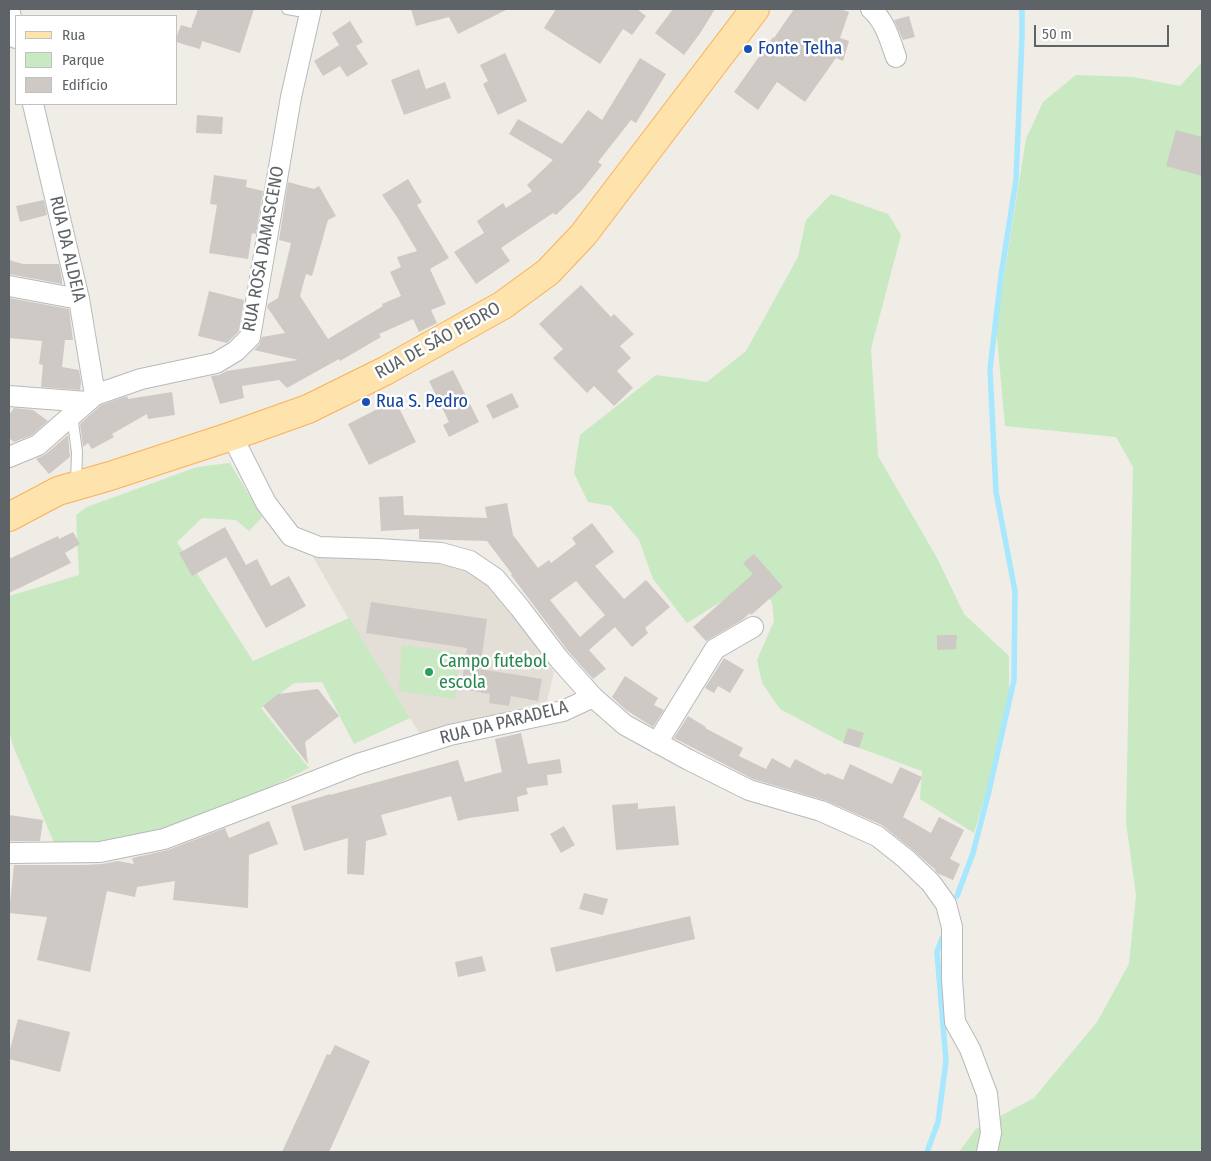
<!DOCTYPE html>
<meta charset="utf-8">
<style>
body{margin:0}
#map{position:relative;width:1211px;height:1161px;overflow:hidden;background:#f0ece6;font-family:"Fira Sans Condensed",sans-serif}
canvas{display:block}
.frame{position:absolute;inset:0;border:10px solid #5d6367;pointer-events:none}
.legend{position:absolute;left:15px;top:15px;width:162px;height:90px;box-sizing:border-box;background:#fff;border:1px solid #bec1c2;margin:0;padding:6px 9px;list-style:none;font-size:15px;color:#5d6367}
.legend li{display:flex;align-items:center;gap:10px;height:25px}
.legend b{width:25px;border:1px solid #bec1c2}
.scale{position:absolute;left:1034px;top:25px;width:135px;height:22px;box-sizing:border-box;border:2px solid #5d6367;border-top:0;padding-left:6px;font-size:15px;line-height:18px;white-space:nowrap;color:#5d6367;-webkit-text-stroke:4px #fff;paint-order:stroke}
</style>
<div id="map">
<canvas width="1211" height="1161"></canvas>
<div class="frame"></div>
<ul class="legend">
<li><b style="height:6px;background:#ffe3ac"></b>Rua</li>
<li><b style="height:14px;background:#c8e9c1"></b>Parque</li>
<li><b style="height:14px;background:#cec9c5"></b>Edifício</li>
</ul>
<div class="scale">50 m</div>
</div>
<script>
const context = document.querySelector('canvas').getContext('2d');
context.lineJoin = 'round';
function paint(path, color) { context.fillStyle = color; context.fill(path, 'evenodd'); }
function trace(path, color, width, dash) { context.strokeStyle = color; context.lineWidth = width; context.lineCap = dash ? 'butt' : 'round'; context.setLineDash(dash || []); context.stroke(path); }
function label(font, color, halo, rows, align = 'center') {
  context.font = font + ' "Fira Sans Condensed",sans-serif'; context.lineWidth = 5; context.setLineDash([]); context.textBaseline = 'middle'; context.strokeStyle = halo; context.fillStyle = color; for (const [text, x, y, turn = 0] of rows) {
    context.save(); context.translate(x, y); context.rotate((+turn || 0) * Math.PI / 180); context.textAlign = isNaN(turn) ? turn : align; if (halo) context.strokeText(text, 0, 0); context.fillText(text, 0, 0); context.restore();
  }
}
paint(new Path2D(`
 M 312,555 L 429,561 L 460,568 L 489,585 L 530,637 L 554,672 L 547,701 L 420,734 L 351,623 Z`), '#e3ded6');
paint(new Path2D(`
 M 1202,62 L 1202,1152 L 959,1152 L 976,1129 L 1034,1098 L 1097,1022 L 1129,964 L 1136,895 L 1126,822 L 1133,467 L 1116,437 L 1005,426 L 996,326 L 1026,139 L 1043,102 L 1076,75 L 1133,77 L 1180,86 Z
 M 831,194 L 888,214 L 901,235 L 871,349 L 878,456 L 937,558 L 964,614 L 1009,656 L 1009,702 L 995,762 L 974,833 L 920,799 L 922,771 L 838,740 L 780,709 L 762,683 L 757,660 L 774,621 L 772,603 L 759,578 L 687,623 L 653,579 L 639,540 L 611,506 L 588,502 L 574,473 L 580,435 L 656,375 L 707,382 L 746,351 L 798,257 L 806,220 Z
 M 230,463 L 262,517 L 249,531 L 236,520 L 202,518 L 177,542 L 253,661 L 349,618 L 410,718 L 354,744 L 322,682 L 294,683 L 261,708 L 309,768 L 164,839 L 58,852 L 13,746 L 9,730 L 9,596 L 79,575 L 76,515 L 87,507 L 197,467 Z
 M 402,645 L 460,653 L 455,699 L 399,691 Z`), '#c8e9c1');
trace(new Path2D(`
 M 957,896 L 973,853 L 989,791 L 1014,680 L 1015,591 L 996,492 L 990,369 L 1001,276 L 1016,180 L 1022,37 L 1022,9
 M 927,1152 L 938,1122 L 946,1061 L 937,952 L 942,938`), '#a7e8ff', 5.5);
paint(new Path2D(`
 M 198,9 L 254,9 L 240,53 L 202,41 L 200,49 L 176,42 L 176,38 L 181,25 L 191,28 Z
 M 411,9 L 508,9 L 458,34 L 449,17 L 416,26 Z
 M 556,9 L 637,9 L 646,16 L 632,35 L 623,29 L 600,64 L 544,28 Z
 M 673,9 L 715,9 L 701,32 L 684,55 L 655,33 Z
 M 794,9 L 840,9 L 849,12 L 840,38 L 849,41 L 843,61 L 836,58 L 805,102 L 777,82 L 758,110 L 734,92 L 773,37 L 774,38 Z
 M 909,16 L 915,37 L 903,40 L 894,20 Z
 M 350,21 L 363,42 L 356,46 L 368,64 L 347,77 L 340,66 L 323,76 L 314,61 L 339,45 L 332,33 Z
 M 505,53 L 527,101 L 498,115 L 483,84 L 488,81 L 480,65 Z
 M 640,58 L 666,74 L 636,123 L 631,120 L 598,162 L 602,165 L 582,190 L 556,215 L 553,213 L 501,248 L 510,261 L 476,284 L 454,252 L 484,233 L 477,221 L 503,203 L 506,208 L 532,191 L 527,185 L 553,160 L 509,134 L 518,119 L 562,144 L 588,110 L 602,120 Z
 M 419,69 L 426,89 L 445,82 L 451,98 L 404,115 L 391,80 Z
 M 197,115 L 223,117 L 222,134 L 196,133 Z
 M 1176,130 L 1202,137 L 1202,176 L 1166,166 Z
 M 214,175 L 247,180 L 246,187 L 263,191 L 256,234 L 252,233 L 248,259 L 209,253 L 217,205 L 210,204 Z
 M 408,179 L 422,202 L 417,205 L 449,258 L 430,269 L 446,304 L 431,310 L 437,323 L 419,332 L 413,319 L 379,334 L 381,337 L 340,361 L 339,359 L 287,388 L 279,380 L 242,386 L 244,398 L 220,404 L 211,376 L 219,375 L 227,371 L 298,360 L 254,350 L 259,345 L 262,337 L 285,333 L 267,307 L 268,304 L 278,298 L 291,243 L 279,240 L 288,182 L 314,189 L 319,186 L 336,216 L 328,220 L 312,276 L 306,274 L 300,296 L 328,339 L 383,306 L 382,304 L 401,296 L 390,272 L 401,267 L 397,257 L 417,251 L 397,217 L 382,195 Z
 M 44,200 L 47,215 L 20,222 L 16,206 Z
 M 9,260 L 23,264 L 59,264 L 62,279 L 62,284 L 9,274 Z
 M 581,285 L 611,317 L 614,314 L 634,334 L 620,346 L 631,358 L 617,371 L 633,388 L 614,406 L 594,386 L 587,393 L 553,358 L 563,349 L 539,324 Z
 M 209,291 L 244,300 L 239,331 L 227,343 L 198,336 Z
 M 9,298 L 69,309 L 73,340 L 65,340 L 62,367 L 79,370 L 81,382 L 80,390 L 41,387 L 43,365 L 39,364 L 42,341 L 9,338 Z
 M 453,370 L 479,422 L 449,437 L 443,425 L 449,422 L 429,381 Z
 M 172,392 L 175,415 L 148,419 L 147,414 L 112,434 L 114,437 L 92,449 L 88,443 L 83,447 L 80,424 L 101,405 L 127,396 L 128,399 Z
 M 512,393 L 519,407 L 493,419 L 486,405 Z
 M 395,400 L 416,442 L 369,465 L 348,424 Z
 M 14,408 L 33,410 L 48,421 L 32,435 L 14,442 L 9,438 L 9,415 Z
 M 68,435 L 70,457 L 49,474 L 36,459 L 46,454 Z
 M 403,496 L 404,515 L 487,518 L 485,507 L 507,503 L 513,535 L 538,568 L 549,560 L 551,563 L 576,544 L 572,538 L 592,523 L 614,552 L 595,566 L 624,599 L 646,580 L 670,607 L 645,628 L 648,633 L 632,647 L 615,627 L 589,650 L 606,669 L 593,679 L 568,651 L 511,575 L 512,574 L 487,541 L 419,539 L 419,529 L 381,531 L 379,497 ZM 576,581 L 605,615 L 580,637 L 550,600 Z
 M 225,527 L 246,565 L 257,559 L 271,586 L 289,576 L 306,606 L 266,628 L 226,557 L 192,576 L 179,553 Z
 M 73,532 L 80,544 L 65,553 L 71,563 L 9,593 L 9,559 L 58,536 L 59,539 Z
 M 754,554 L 783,587 L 751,615 L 750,613 L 742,620 L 706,641 L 693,627 L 753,574 L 743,563 Z
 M 371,602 L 487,619 L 480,669 L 542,679 L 538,701 L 511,696 L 509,706 L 489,703 L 490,694 L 461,689 L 467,648 L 366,633 Z
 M 937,635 L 957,635 L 956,649 L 937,650 Z
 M 724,658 L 744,670 L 730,693 L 718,686 L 714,693 L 705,688 Z
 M 625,676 L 658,698 L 654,705 L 664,710 L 653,727 L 626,710 L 612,697 Z
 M 318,689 L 339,716 L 305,742 L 308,764 L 263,706 L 278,694 Z
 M 688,716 L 706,727 L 705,728 L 743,748 L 739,756 L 766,769 L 772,758 L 790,768 L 795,759 L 826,775 L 827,773 L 843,780 L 850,764 L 892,784 L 900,767 L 922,777 L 903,817 L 931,833 L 939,817 L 964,830 L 950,859 L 960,864 L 953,880 L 937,873 L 935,870 L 935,869 L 932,867 L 913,850 L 882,825 L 824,800 L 753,779 L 674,738 Z
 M 848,728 L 864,733 L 859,748 L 843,743 Z
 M 521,733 L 528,764 L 560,759 L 562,773 L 547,775 L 548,785 L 526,788 L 528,794 L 517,797 L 519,811 L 469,818 L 458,821 L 451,796 L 381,815 L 387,835 L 366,841 L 364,875 L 347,874 L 348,838 L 304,851 L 291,806 L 330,794 L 330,795 L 458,760 L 465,782 L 502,772 L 495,739 Z
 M 638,803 L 638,809 L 675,806 L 679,845 L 616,850 L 612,805 Z
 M 9,815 L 43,820 L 40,841 L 9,841 Z
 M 269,821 L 278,844 L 249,855 L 248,908 L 173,900 L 175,881 L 137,887 L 135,897 L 107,891 L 90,972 L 37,960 L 47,917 L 9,913 L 14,865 L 84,865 L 102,864 L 118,861 L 134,864 L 132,858 L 168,850 L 225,828 L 229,838 Z
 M 564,826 L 575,845 L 561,853 L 550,834 Z
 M 584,893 L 608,899 L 603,915 L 579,909 Z
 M 690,916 L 695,939 L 556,972 L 550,948 Z
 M 482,956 L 486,971 L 458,977 L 455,962 Z
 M 18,1019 L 70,1032 L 60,1072 L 9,1059 L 9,1053 Z
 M 335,1045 L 370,1061 L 329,1152 L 282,1152 L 327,1054 L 330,1055 Z`), '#cec9c5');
const lane = new Path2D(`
 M 287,9 L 310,13
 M 72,415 L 77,452 L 76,485`);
const street = new Path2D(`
 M 9,9 L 16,38
 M 871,9 C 885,21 890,40 896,57
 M 33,104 L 79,299 L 95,395
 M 9,286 L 79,299
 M 9,396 L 87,402
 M 232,436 L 266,503 L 291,536 L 319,547 L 378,549 L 441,553 L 470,561 L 495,578 L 520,608 L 559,659 L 593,697 L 625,725 L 689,760 L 749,790 L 821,811 L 877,836 L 906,859 L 931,883 L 946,904 L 952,927 L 952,979 L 955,1022 L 970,1049 L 987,1094 L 991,1133 L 987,1152
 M 9,457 L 38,445 L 95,395 L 141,379 L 216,363 L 236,351 L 250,337 L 291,97 L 311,9
 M 657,743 L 715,649 L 753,627
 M 9,853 L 100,852 L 164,839 L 292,790 L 358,764 L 450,735 L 563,711 L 593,697`);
const primary = new Path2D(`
 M 9,517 L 58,491 L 110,476 L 232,436 L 308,409 L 385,371 L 503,305 L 548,272 L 583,235 L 755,9`);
trace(lane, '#b6babd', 12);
trace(street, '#b6babd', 22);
trace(primary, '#fbb054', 30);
trace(lane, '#fff', 10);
trace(street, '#fff', 20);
trace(primary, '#ffe3ac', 28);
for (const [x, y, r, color] of [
 [748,49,5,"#1a4fb4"],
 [366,402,5,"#1a4fb4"],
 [429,672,5,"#2e9e5b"]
]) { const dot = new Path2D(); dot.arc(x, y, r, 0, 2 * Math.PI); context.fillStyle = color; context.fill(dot); trace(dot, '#fff', 2); }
label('18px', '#164399', '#fff', [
 ["Fonte Telha",758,49],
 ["Rua S. Pedro",376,402]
], 'left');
label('18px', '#5d6367', '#fff', [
 ["RUA DA ALDEIA",67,249,77],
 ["RUA ROSA DAMASCENO",264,249,-80],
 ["RUA DE SÃO PEDRO",438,341,-29],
 ["RUA DA PARADELA",504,723,-14]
]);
label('18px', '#27864d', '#fff', [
 ["Campo futebol",439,662],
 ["escola",439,683]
], 'left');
</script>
